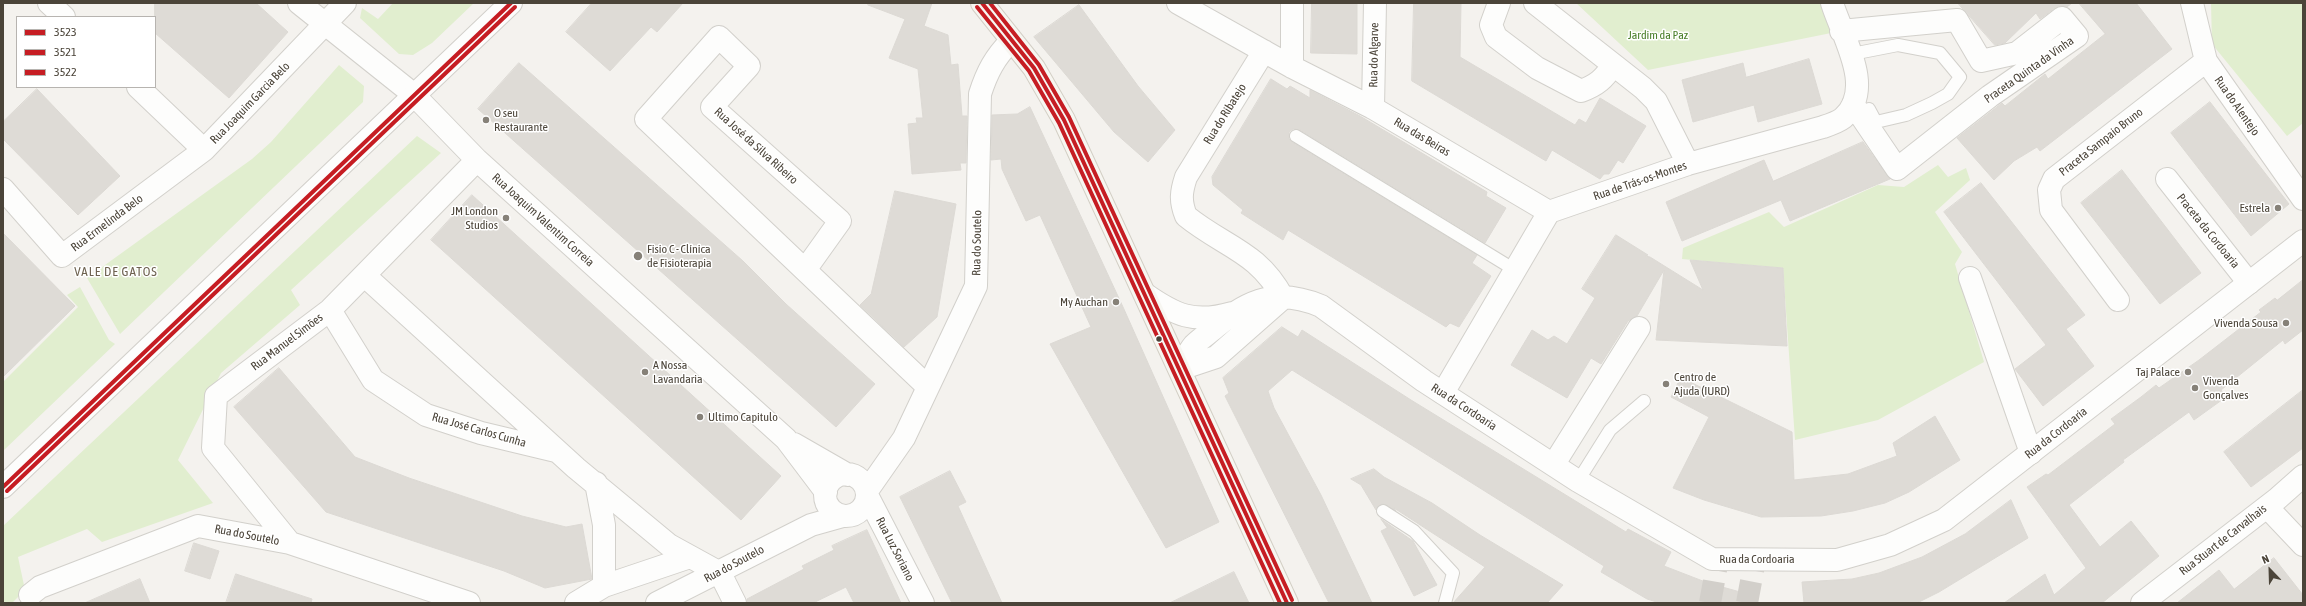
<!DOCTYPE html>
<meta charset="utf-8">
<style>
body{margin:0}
#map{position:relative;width:2306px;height:606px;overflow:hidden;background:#f4f2ee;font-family:"Asap Condensed",sans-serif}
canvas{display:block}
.frame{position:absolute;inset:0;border:4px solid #4b4439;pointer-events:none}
.legend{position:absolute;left:16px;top:16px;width:140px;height:72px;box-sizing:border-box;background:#fff;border:1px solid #b7b4b0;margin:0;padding:5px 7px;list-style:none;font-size:12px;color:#4b4439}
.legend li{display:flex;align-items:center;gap:8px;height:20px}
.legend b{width:20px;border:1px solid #b7b4b0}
.north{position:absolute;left:2250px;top:550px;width:40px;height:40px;-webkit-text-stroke:3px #fff;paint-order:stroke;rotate:337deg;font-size:11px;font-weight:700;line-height:16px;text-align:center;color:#4b4439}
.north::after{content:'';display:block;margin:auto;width:14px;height:18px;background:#4b4439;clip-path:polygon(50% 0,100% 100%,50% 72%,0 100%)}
</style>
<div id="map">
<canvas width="2306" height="606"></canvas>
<div class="frame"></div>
<ul class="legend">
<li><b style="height:5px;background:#c61d23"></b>3523</li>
<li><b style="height:5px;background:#c61d23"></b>3521</li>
<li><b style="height:5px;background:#c61d23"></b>3522</li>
</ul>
<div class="north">N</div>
</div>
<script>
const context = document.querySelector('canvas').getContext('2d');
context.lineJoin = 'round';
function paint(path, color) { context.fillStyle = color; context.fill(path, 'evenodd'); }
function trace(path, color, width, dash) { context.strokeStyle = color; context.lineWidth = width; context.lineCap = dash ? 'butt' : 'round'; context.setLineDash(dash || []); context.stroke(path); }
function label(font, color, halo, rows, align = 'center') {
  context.font = font + ' "Asap Condensed",sans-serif'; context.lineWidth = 3; context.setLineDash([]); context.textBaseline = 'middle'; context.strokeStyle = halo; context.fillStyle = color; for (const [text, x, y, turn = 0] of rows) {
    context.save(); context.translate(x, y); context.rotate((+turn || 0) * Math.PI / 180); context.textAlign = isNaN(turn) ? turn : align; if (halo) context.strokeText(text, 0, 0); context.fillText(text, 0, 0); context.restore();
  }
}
paint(new Path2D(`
 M 393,3 L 474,3 L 432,43 L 413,55 L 399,54 L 360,18 L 362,8 L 378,19 Z
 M 1576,3 L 1832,3 L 1841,31 L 1648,70 Z
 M 2211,3 L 2303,3 L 2303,123 L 2287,136 L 2212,44 Z
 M 339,65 L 364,86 L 363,102 L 120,334 L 87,278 L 252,159 L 271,142 Z
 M 417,136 L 441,153 L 291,290 L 300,305 L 221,373 L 178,460 L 213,503 L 102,542 L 87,529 L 18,557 L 25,590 L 12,603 L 3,603 L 3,526 Z
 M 1938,165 L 1948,177 L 1966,168 L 1970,180 L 1935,212 L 1962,252 L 1955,264 L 1984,362 L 1878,420 L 1795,440 L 1783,268 L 1682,259 L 1683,248 L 1769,212 L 1784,227 L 1878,185 L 1904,187 Z
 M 80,287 L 109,340 L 115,344 L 3,451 L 3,382 L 78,307 L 67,295 Z`), '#e1eecf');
const building = new Path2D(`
 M 155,3 L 256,3 L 288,32 L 229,98 L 155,33 Z
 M 592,3 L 683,3 L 657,32 L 651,27 L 610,71 L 566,32 Z
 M 869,3 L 932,3 L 924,26 L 948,35 L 951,65 L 958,64 L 962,116 L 967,116 L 966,163 L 960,163 L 961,170 L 912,174 L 908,124 L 917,123 L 916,118 L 923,118 L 918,69 L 889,58 L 905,19 L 868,5 Z
 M 1312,3 L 1357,3 L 1357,54 L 1311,53 Z
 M 1414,3 L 1461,3 L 1460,57 L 1575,125 L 1579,119 L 1586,123 L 1600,98 L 1646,126 L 1623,163 L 1618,160 L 1609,174 L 1604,174 L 1600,179 L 1552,150 L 1546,161 L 1412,81 Z
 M 1958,3 L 2072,3 L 2067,7 L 2061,6 L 2055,8 L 2040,19 L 2036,13 L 2005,43 L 1995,45 Z
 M 2079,3 L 2136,3 L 2172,49 L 2040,151 L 2037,147 L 2014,161 L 1994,180 L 1957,138 L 2002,103 L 2005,106 L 2045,74 L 2048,79 L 2105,34 Z
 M 1079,5 L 1138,86 L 1175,130 L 1148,162 L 1114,132 L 1034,37 Z
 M 1809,59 L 1822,104 L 1758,122 L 1754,105 L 1693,122 L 1682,80 L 1743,63 L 1746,77 Z
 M 519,63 L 743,261 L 786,304 L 875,384 L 836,427 L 478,109 Z
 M 1271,79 L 1287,89 L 1290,86 L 1310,98 L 1310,90 L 1360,116 L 1487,192 L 1486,196 L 1506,208 L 1485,243 L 1300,130 L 1293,129 L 1289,132 L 1289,139 L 1292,142 L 1477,255 L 1472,263 L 1491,276 L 1459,327 L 1450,323 L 1446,327 L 1288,230 L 1283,240 L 1241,213 L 1243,210 L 1213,185 L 1212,177 Z
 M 37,89 L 120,176 L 78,215 L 3,139 L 3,122 Z
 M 2210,102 L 2289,204 L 2251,236 L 2171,133 Z
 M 1030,107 L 1123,307 L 1219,522 L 1166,548 L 1050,344 L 1091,327 L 1040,215 L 1026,221 L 1002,169 L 1001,159 L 991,160 L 992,115 L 1017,114 Z
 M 1863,142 L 1890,179 L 1790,221 L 1781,200 L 1682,241 L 1666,202 L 1764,160 L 1773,181 Z
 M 2122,170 L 2201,273 L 2160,304 L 2081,203 Z
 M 1981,183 L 2085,315 L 2066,329 L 2094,366 L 2043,406 L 2015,369 L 2046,345 L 1944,212 Z
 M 895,191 L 956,204 L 937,317 L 904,347 L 860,305 L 871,294 Z
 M 472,195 L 781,476 L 741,520 L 431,240 Z
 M 3,233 L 75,306 L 3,377 Z
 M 1616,235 L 1648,255 L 1645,256 L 1650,257 L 1703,290 L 1690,260 L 1783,268 L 1787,346 L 1656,340 L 1664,270 L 1637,316 L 1628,321 L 1601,364 L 1591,358 L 1567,398 L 1511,365 L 1532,330 L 1548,340 L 1554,336 L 1567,344 L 1595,298 L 1582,289 Z
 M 2303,280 L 2303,330 L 2285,344 L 2283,340 L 2221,390 L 2226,397 L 2194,420 L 2189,412 L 2123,460 L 2124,462 L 2069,505 L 2100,547 L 2131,521 L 2159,556 L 2102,603 L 2004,603 L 2045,574 L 2054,595 L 2086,568 L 2027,487 L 2046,474 L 2048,475 L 2115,424 L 2111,419 L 2141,397 L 2156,385 L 2159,388 L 2199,360 L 2261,312 L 2259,310 L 2275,298 L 2277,300 Z
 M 1282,327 L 1298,337 L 1302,330 L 1411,400 L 1626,532 L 1628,529 L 1671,552 L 1664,566 L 1708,583 L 1758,597 L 1757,603 L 1660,603 L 1647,599 L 1601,572 L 1604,566 L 1292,370 L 1268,391 L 1274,408 L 1321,495 L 1372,603 L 1329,603 L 1225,396 L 1229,393 L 1223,378 Z
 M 279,368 L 355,457 L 409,478 L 522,516 L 566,527 L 582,524 L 592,579 L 545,588 L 504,571 L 326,512 L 234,407 Z
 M 1688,381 L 1792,432 L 1794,480 L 1848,474 L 1897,456 L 1893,443 L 1935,416 L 1960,460 L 1909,492 L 1885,503 L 1853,511 L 1821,516 L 1761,517 L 1704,500 L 1673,488 L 1709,417 L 1671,397 L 1678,383 Z
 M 2303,390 L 2303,448 L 2251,487 L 2224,452 Z
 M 1374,469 L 1384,477 L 1432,503 L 1480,535 L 1563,585 L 1547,603 L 1453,603 L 1485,567 L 1394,508 L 1396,511 L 1383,504 L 1379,505 L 1376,510 L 1361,485 L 1351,479 Z
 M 950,471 L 966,502 L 958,506 L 1002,603 L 952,603 L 900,497 Z
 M 2011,500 L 2028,538 L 1939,592 L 1917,603 L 1804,603 L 1802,582 L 1852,579 L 1879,573 L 1922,557 L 1965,534 Z
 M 1381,519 L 1413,541 L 1437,585 L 1414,596 L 1381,531 L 1387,528 Z
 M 867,530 L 901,603 L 854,603 L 846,587 L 813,603 L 747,603 L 747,599 L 804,569 L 802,566 L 834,550 L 832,546 Z
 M 194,543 L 219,551 L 210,579 L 185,571 Z
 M 2274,558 L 2303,595 L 2303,603 L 2177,603 L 2219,570 L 2234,589 Z
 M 1234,572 L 1249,603 L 1170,603 Z
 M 236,574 L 312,599 L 311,603 L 226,603 Z
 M 140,579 L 150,603 L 85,603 Z`);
paint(building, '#dedbd6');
trace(building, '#dcd9d4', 1);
trace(new Path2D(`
 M 1710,603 L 1718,559
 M 1747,603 L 1755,560`), '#d2cfca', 22, [22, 11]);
const service = new Path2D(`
 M 1852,54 L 1898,45 L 1940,53 L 1960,77 L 1948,94 L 1932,103 L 1906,115 L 1876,122 L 1869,109
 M 1296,136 L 1515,270
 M 1578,481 L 1610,430 L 1644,401
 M 1383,511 L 1414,531 L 1453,573 L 1445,603`);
const minor = new Path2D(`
 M 49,3 L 64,17
 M 299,3 L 413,94 L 477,160 L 786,439 L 826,492
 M 1178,3 L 1292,67 L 1373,108 L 1549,212
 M 1499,3 L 1491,25 L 1496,37 L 1537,68 L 1581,91 C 1597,85 1604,79 1613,65
 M 1535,3 L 1643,88 L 1656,101 L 1688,164
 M 2192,3 L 2206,61 L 2303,199
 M 1841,31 L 1957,20 L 1981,61 L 2017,53 L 2062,18 L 2077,36 L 1990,96 L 1897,169 L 1853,104
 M 1264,51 L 1186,177 C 1181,192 1180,201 1186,216 C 1224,247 1258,251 1283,298
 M 1292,67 L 1292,3
 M 138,87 L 204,150 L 345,3
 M 1373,108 L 1375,3
 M 2167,179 L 2249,283
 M 3,189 L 62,256 L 204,150
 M 805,270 L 840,221 L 712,107 L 749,66 L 719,37 L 646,119 L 928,387
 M 365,276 L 576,468 L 669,545 L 720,573 L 735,603
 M 1970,278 L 2031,453
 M 2118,300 L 2051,210 L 2049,190 L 2054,179 L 2206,61
 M 330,310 L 373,380 L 426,415 L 481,433 L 556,451
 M 1443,393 L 1549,212 L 1688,164 L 1823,127 C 1829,125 1838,122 1843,118 C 1876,89 1842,36 1832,3
 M 794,444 L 848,475
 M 1554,464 L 1639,328
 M825 495a21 21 0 1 1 42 0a21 21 0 1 1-42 0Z
 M 596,483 L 604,525 L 604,586
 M 867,491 L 904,438 L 976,286 L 980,94 C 987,72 995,57 1011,41
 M 867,495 L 923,603
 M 2267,507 L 2303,545
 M 290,543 L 213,448 L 216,396 L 330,310 L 477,160
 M 30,595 L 40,587 L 198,526 L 290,543 L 469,603
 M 576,603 L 604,586 L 690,557
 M 657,603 L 811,525 L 843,516
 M 2142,603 L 2277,499 L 2303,476`);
const tertiary = new Path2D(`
 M 1145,294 C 1175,315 1194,324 1232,313
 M 1180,369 C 1184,362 1188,352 1194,345 C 1200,339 1209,333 1216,327 C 1249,299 1278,288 1321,306 L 1424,381 L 1578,481 L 1712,559 L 1837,560 L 1890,545 L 1944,520 L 2303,241
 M 1180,369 L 1216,357 L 1283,298
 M 3,487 L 511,3`);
const secondary = new Path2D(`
 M 982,3 L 1034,68 L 1064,120 L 1287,603`);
trace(service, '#d2d0cb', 14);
trace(minor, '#d2d0cb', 24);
trace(tertiary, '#d2d0cb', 24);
trace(secondary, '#d3cfc5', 24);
trace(service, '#fdfdfc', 12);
trace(minor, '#fdfdfc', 22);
trace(tertiary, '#fdfdfc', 22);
trace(secondary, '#f7f6f1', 22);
trace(new Path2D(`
 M 982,3 L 1034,68 L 1064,120 L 1287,603
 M 3,487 L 511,3`), '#c61d23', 4);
trace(new Path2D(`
 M 977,7 L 1029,71 L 1059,123 L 1280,603
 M 7,491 L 515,7`), '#c61d23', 4);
trace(new Path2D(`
 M 990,3 L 1039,65 L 1069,117 L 1292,600`), '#c61d23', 4);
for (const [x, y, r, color] of [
 [486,120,4,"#868178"],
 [2278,208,4,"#868178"],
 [506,218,4,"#868178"],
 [638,256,5,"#868178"],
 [1116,302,4,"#868178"],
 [2286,323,4,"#868178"],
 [1159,339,3.5,"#4b4439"],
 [645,372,4,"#868178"],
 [2188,372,4,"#868178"],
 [1666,384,4,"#868178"],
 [2195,388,4,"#868178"],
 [700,417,4,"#868178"]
]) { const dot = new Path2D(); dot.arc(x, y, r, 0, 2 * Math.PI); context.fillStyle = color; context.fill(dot); trace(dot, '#fff', 1.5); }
label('12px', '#4a7f2a', '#fff', [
 ["Jardim da Paz",1658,35]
]);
label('12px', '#4b4439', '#fff', [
 ["Rua do Algarve",1374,55,-89],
 ["Praceta Quinta da Vinha",2029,70,-35],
 ["Rua Joaquim Garcia Belo",250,103,-46],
 ["Rua do Alentejo",2237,106,55],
 ["Rua do Ribatejo",1225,114,-58],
 ["Rua das Beiras",1422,137,31],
 ["Praceta Sampaio Bruno",2101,142,-38],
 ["Rua José da Silva Ribeiro",756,146,42],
 ["Rua de Trás-os-Montes",1640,181,-19],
 ["Rua Joaquim Valentim Correia",543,220,42],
 ["Rua Ermelinda Belo",107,223,-37],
 ["Praceta da Cordoaria",2208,231,51],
 ["Rua do Soutelo",977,243,-89],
 ["Rua Manuel Simões",287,342,-37],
 ["Rua da Cordoaria",1464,407,33],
 ["Rua José Carlos Cunha",479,430,16],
 ["Rua da Cordoaria",2056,433,-38],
 ["Rua do Soutelo",247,535,11],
 ["Rua Stuart de Carvalhais",2223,540,-38],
 ["Rua Luz Soriano",895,549,63],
 ["Rua da Cordoaria",1757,559],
 ["Rua do Soutelo",734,564,-28]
]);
label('12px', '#4b4439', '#fff', [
 ["O seu",494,113],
 ["Restaurante",494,127],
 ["Estrela",2270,208,"right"],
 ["JM London",498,211,"right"],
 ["Studios",498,225,"right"],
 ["Fisio C - Clínica",647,249],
 ["de Fisioterapia",647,263],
 ["My Auchan",1108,302,"right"],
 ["Vivenda Sousa",2278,323,"right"],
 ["A Nossa",653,365],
 ["Lavandaria",653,379],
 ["Taj Palace",2180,372,"right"],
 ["Centro de",1674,377],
 ["Ajuda (IURD)",1674,391],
 ["Vivenda",2203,381],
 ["Gonçalves",2203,395],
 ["Ultimo Capitulo",708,417]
], 'left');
context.letterSpacing = '1px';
label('13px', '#6e6250', '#fff', [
 ["VALE DE GATOS",116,272]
]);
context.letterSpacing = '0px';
</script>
